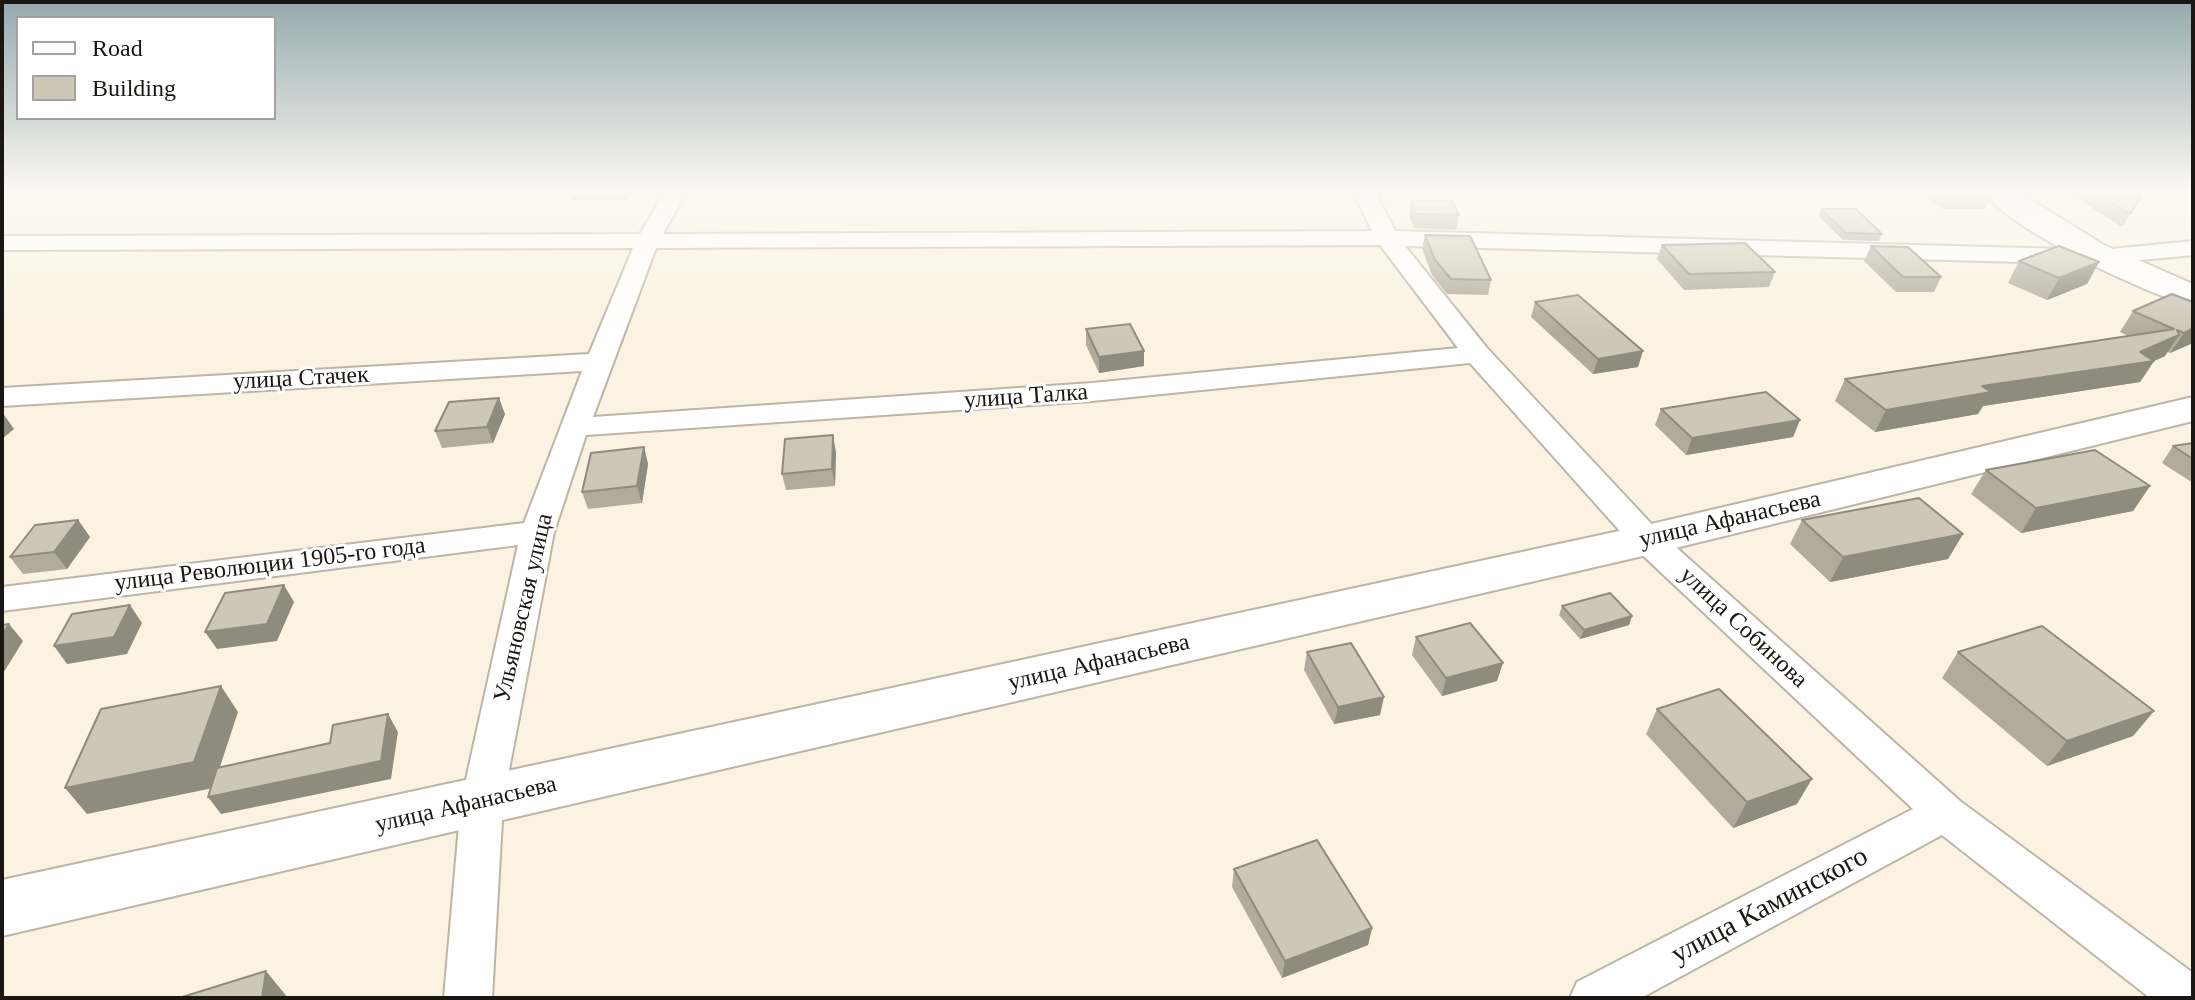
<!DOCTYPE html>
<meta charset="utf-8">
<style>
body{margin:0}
#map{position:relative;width:2195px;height:1000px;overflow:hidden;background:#fbf2e2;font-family:"Times New Roman",serif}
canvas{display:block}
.frame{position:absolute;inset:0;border:4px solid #1a1712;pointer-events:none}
.legend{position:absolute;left:16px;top:16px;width:260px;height:104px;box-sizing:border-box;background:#fff;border:2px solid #a3a2a0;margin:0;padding:10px 14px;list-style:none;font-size:24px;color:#1a1712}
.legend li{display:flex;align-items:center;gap:16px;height:40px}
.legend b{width:40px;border:2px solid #a3a2a0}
</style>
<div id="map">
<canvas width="2195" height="1000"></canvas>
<div class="frame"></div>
<ul class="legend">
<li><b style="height:10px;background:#fff"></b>Road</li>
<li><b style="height:22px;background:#cec6b6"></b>Building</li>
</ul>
</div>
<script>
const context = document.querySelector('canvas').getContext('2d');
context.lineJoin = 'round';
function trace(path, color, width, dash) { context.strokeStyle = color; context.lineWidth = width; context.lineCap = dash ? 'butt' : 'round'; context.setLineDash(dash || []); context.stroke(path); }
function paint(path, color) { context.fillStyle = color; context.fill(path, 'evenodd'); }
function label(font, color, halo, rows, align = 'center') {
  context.font = font + ' "Times New Roman",serif'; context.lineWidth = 6; context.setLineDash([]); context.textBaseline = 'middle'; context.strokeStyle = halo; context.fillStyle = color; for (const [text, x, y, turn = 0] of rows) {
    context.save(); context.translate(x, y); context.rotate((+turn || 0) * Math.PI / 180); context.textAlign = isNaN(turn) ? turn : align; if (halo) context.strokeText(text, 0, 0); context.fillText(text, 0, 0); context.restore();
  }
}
const street = new Path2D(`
 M 664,193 L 686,193 L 663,234 L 1372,231 L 1354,193 L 1376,193 L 1395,231 L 2101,250 L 2193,241 L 2193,255 L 2101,264 L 1405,246 L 1487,348 L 1659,532 L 1960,801 L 2193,973 L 2193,998 L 2150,998 L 1942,835 L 1641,998 L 1570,998 L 1577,982 L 1913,809 L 1635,548 L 1470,363 L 1092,401 L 586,435 L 554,532 L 503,802 L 492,998 L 444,998 L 461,802 L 518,545 L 2,611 L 2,587 L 524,523 L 582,371 L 2,406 L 2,388 L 589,354 L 633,248 L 2,250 L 2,236 L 640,234 ZM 1380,245 L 1458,348 L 1092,383 L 593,417 L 656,248 Z`);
const secondary = new Path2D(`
 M 1985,193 L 2020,193 L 2104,245 L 2193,284 L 2193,306 C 2148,295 2010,230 1985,193 Z
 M 2193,397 L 2193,421 L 1647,555 L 2,936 L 2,880 L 1647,525 Z`);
trace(street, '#bdb5a5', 4);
trace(secondary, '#bdb5a5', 4);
paint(street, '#fff');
paint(secondary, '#fff');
paint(new Path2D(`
 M 569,193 L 633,193 L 627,200 L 571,200 Z
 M 1921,193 L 1990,193 L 1992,195 L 1985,209 L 1943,209 Z
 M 2069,193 L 2136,193 L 2134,209 L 2122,227 Z
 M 1411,201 L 1459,215 L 1456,230 L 1414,228 L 1409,215 Z
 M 1821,209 L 1882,234 L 1879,241 L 1843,240 L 1818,216 Z
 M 1425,235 L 1491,280 L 1488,295 L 1447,294 L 1432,275 L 1422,249 Z
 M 1662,245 L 1775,272 L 1769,287 L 1684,290 L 1657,259 Z
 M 1871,246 L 1941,277 L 1934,292 L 1896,292 L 1864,261 Z
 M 2019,261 L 2099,262 L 2087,284 L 2047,300 L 2008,283 Z
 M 2172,294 L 2193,343 L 2170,353 L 2167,352 L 2165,356 L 2154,361 L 2140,382 L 1983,406 L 1978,414 L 1875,432 L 1835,401 L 1845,379 L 2129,336 L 2120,332 L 2133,311 Z
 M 1535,302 L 1638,367 L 1593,374 L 1531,317 Z
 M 1086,329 L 1144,366 L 1099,373 L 1086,345 Z
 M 1661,409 L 1800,420 L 1793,437 L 1686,455 L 1655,425 Z
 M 505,414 L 493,443 L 442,448 L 435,431 Z
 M 2193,443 L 2193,483 L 2162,463 L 2173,446 Z
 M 644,447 L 648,464 L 642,503 L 588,509 L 582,492 Z
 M 836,452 L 835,486 L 786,490 L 782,474 Z
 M 1986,470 L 2150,486 L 2133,511 L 2021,533 L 1971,494 Z
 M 78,520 L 90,537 L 67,569 L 23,574 L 10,557 Z
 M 1802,520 L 1963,534 L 1948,559 L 1830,582 L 1790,544 Z
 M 1562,606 L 1632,616 L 1629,625 L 1580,639 L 1559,615 Z
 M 1416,637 L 1497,681 L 1442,696 L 1412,655 Z
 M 1307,652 L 1380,715 L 1334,724 L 1304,670 Z
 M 1958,652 L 2154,711 L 2133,736 L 2047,766 L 1942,678 Z
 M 1657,709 L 1797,804 L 1733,828 L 1646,734 Z
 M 1234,869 L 1372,928 L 1368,945 L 1282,978 L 1232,887 Z`), '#b1aa9d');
paint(new Path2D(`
 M 626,193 L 633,193 L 627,200 Z
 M 2099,262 L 2087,284 L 2047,300 L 2059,278 Z
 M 2193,328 L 2193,343 L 2170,353 L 2184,333 Z
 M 2179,335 L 2165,356 L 2154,361 L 2140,382 L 1983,406 L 1978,414 L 1875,432 L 1886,410 L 1982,386 L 2140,352 Z
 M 1144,351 L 1144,366 L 1099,373 L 1099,357 Z
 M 1643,351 L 1638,367 L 1593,374 L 1598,359 Z
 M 499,398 L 505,414 L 493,443 L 487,427 Z
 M 2,412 L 14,429 L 2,439 Z
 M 1800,420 L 1793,437 L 1686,455 L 1692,438 Z
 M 833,435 L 836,452 L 835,486 L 832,469 Z
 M 644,447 L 648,464 L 642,503 L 637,486 Z
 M 2150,486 L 2133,511 L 2021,533 L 2036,508 Z
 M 78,520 L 90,537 L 67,569 L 54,552 Z
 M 1963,534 L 1948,559 L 1830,582 L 1843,557 Z
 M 284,585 L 294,602 L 277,641 L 217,649 L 205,632 Z
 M 130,605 L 142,623 L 127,654 L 67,664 L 54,646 Z
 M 1632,616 L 1629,625 L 1580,639 L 1584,630 Z
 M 9,624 L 23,641 L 2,675 L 2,635 Z
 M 1503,663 L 1497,681 L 1442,696 L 1446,678 Z
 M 221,686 L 238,712 L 213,788 L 87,814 L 65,788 Z
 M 1384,697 L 1380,715 L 1334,724 L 1338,707 Z
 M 2154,711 L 2133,736 L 2047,766 L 2067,741 Z
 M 388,714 L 398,732 L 391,779 L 221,814 L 208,797 L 381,761 Z
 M 1812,779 L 1797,804 L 1733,828 L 1747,802 Z
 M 1372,928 L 1368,945 L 1282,978 L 1285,961 Z
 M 266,971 L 288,998 L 262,998 Z`), '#908b7f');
const building = new Path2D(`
 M 1946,193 L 1990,193 L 1992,195 L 1949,195 Z
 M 2095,193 L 2136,193 L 2141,197 L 2130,214 Z
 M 1411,201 L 1452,201 L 1459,215 L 1416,214 Z
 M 1821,209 L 1856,209 L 1882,234 L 1846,233 Z
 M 1425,235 L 1470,236 L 1491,280 L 1451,279 L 1435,260 Z
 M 1745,243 L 1775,272 L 1689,274 L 1662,245 Z
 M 1871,246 L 1908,247 L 1941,277 L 1903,277 Z
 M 2059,246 L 2099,262 L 2059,278 L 2019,261 Z
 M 2172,294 L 2193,302 L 2193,328 L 2184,333 L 2177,330 L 2179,335 L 2140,352 L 2154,361 L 1982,386 L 1991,392 L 1886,410 L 1845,379 L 2174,329 L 2133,311 Z
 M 1578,295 L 1643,351 L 1598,359 L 1535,302 Z
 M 1130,324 L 1144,351 L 1099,357 L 1086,329 Z
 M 1766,392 L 1800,420 L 1692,438 L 1661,409 Z
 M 499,398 L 487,427 L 435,431 L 449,402 Z
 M 833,435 L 832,469 L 782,474 L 785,439 Z
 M 2193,443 L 2193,459 L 2173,446 Z
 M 644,447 L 637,486 L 582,492 L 591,453 Z
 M 2095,450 L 2150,486 L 2036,508 L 1986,470 Z
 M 1919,498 L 1963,534 L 1843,557 L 1802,520 Z
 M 78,520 L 54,552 L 10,557 L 35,525 Z
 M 284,585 L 267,624 L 205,632 L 225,593 Z
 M 1610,593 L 1632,616 L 1584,630 L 1562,606 Z
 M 130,605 L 114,637 L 54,646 L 72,614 Z
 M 1470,623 L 1503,663 L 1446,678 L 1416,637 Z
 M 9,624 L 2,635 L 2,625 Z
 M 2042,626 L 2154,711 L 2067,741 L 1958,652 Z
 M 1351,643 L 1384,697 L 1338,707 L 1307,652 Z
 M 221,686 L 194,762 L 65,788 L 101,709 Z
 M 1719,689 L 1812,779 L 1747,802 L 1657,709 Z
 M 388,714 L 381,761 L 208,797 L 217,768 L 330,743 L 333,725 Z
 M 1317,840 L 1372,928 L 1285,961 L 1234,869 Z
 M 266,971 L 262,998 L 179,998 Z`);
paint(building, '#cec6b6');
trace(building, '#908b7f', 2);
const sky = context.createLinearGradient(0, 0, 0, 333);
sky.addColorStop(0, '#95aaae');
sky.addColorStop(0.58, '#fdf9f2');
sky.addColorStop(1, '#fdf9f200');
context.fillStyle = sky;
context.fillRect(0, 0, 2195, 333);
label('24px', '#1a1712', '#fff', [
 ["улица Стачек",301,379,-3],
 ["улица Талка",1026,397,-4],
 ["улица Афанасьева",1730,520,-13],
 ["улица Революции 1905-го года",270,565,-7],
 ["Ульяновская улица",524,608,-77],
 ["улица Собинова",1743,628,43],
 ["улица Афанасьева",1099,663,-13],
 ["улица Афанасьева",466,805,-13]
]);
label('28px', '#1a1712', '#fff', [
 ["улица Каминского",1770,906,-28]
]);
</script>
